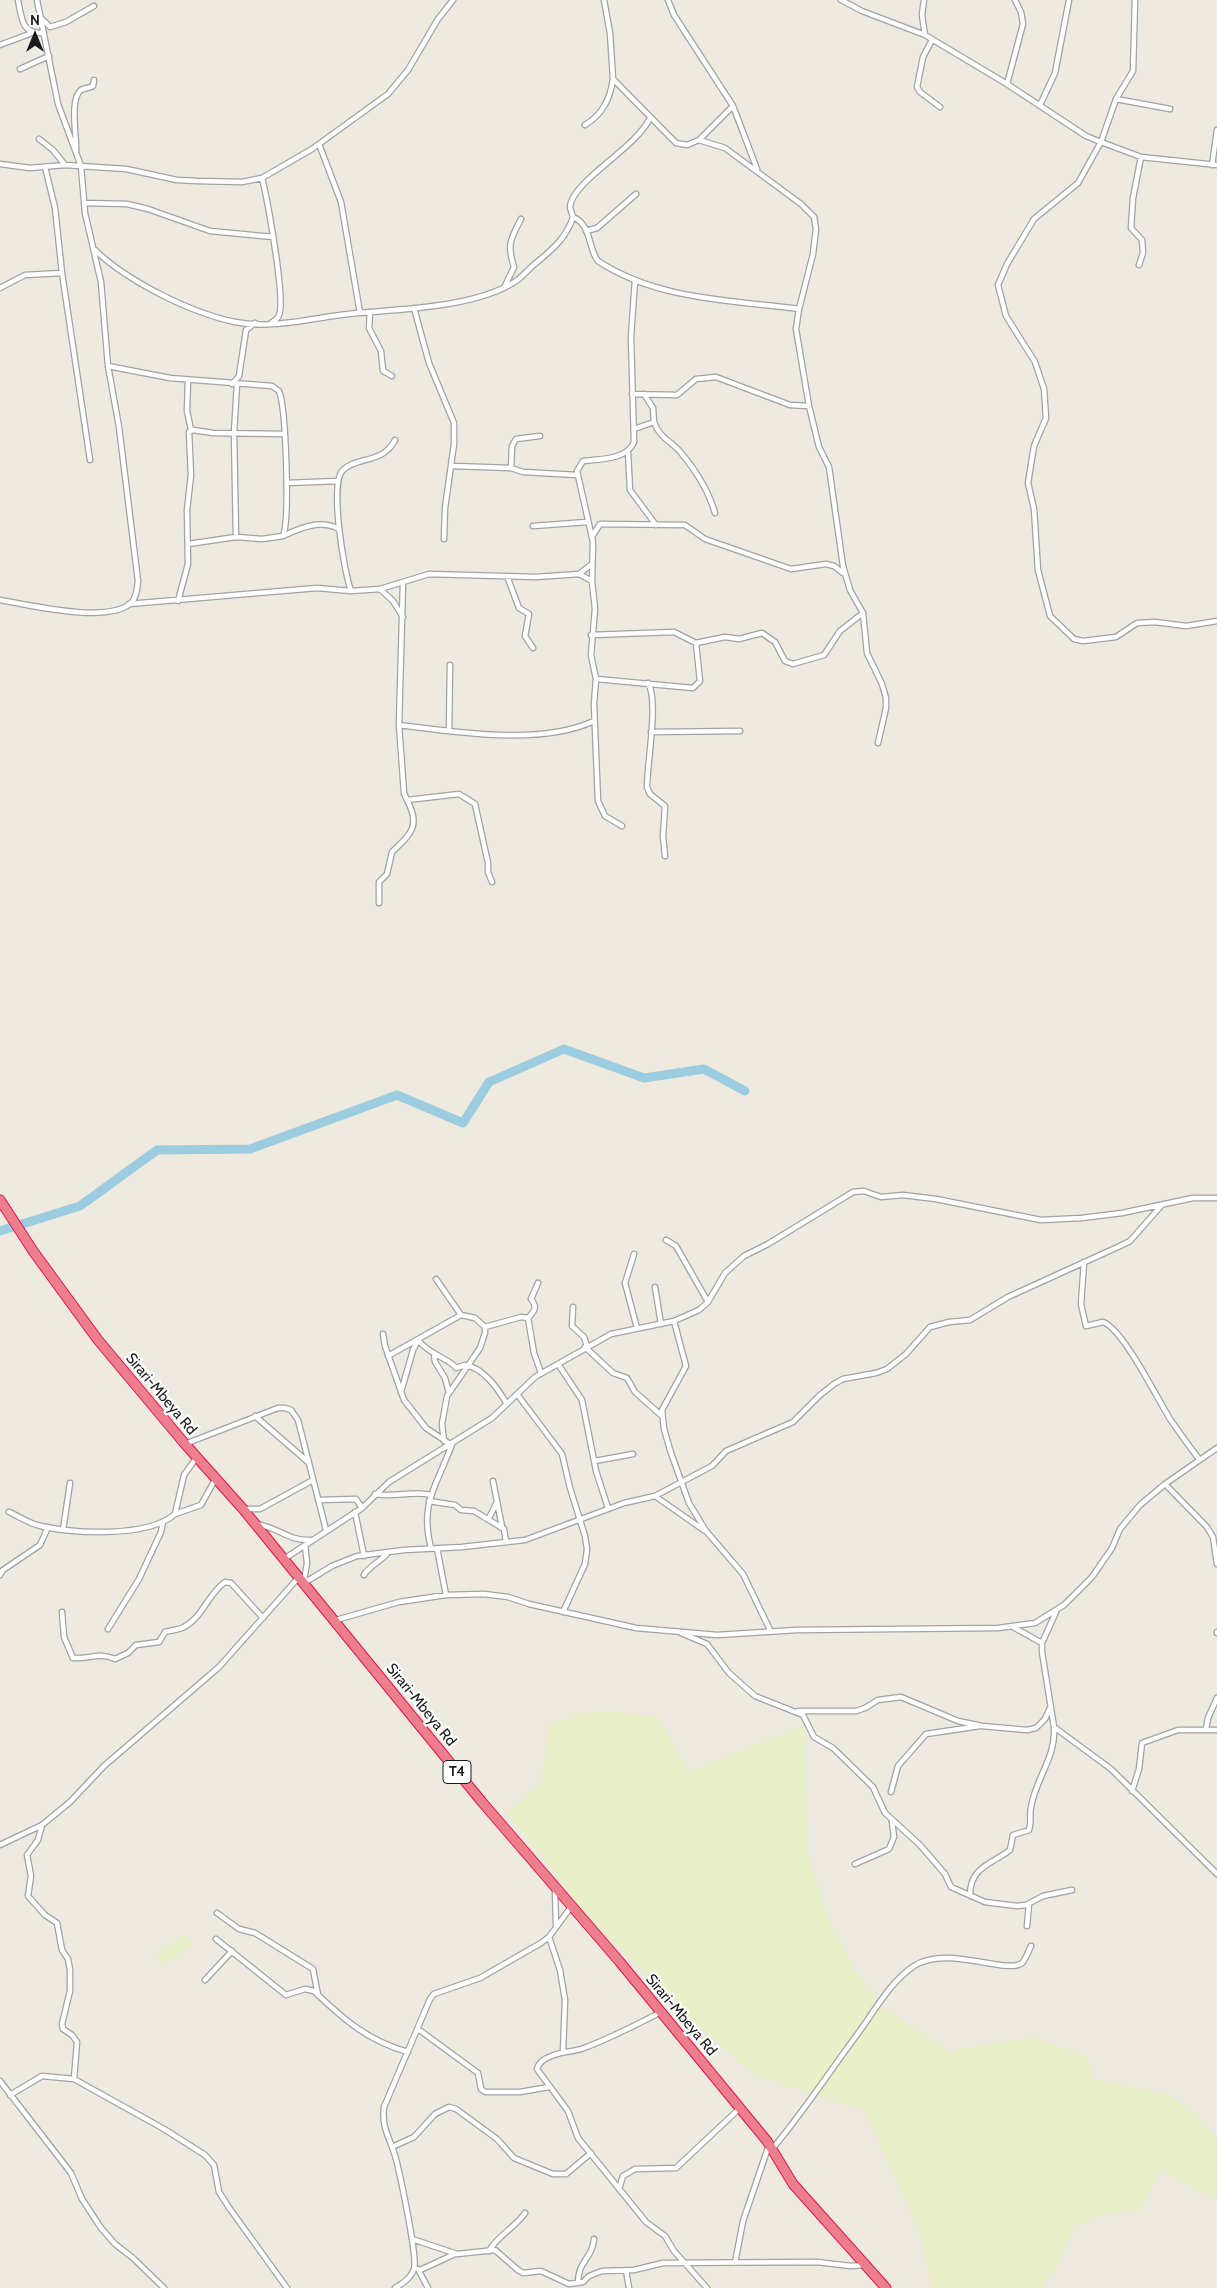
<!DOCTYPE html>
<style>
body{margin:0}
#map{position:relative;width:1217px;height:2288px;overflow:hidden;background:#eeeadf;font-family:Cabin,sans-serif}
canvas{display:block}
.north{position:absolute;left:10px;top:10px;width:50px;height:50px;-webkit-text-stroke:4px #fff;paint-order:stroke;rotate:0deg;font-size:14px;font-weight:700;line-height:20px;text-align:center;color:#1b1b1b}
.north::after{content:'';display:block;margin:auto;width:18px;height:22px;background:#1b1b1b;clip-path:polygon(50% 0,100% 100%,50% 72%,0 100%)}
</style>
<div id="map">
<canvas width="1217" height="2288"></canvas>
<div class="north">N</div>
</div>
<script>
const context = document.querySelector('canvas').getContext('2d');
context.lineJoin = 'round';
function paint(path, color) { context.fillStyle = color; context.fill(path, 'evenodd'); }
function trace(path, color, width, dash) { context.strokeStyle = color; context.lineWidth = width; context.lineCap = dash ? 'butt' : 'round'; context.setLineDash(dash || []); context.stroke(path); }
function label(font, color, halo, rows, align = 'center') {
  context.font = font + ' Cabin,sans-serif'; context.lineWidth = 4.5; context.setLineDash([]); context.textBaseline = 'middle'; context.strokeStyle = halo; context.fillStyle = color; for (const [text, x, y, turn = 0] of rows) {
    context.save(); context.translate(x, y); context.rotate((+turn || 0) * Math.PI / 180); context.textAlign = isNaN(turn) ? turn : align; if (halo) context.strokeText(text, 0, 0); context.fillText(text, 0, 0); context.restore();
  }
}
paint(new Path2D(`
 M 612,1711 L 658,1717 L 688,1772 L 804,1725 L 808,1855 L 827,1917 L 855,1970 L 881,2006 L 949,2051 L 1033,2037 L 1087,2057 L 1093,2079 L 1170,2095 L 1195,2114 L 1217,2139 L 1217,2198 L 1210,2197 L 1161,2170 L 1139,2211 L 1103,2214 L 1075,2225 L 1054,2273 L 1046,2277 L 1043,2288 L 931,2288 L 921,2234 L 864,2110 L 756,2076 L 707,2034 L 589,1918 L 507,1813 L 541,1783 L 548,1724 L 585,1713 Z
 M 185,1935 L 194,1944 L 163,1967 L 156,1952 Z`), '#e9efc8');
trace(new Path2D(`
 M 0,1231 L 80,1206 L 157,1150 L 250,1149 L 397,1095 L 463,1123 L 489,1082 L 564,1049 L 644,1078 L 704,1069 L 745,1091`), '#9bcce0', 9);
const street = new Path2D(`
 M 18,0 C 22,19 21,34 44,33
 M 604,0 L 610,33 L 613,79 L 676,143 L 687,145 L 699,140 L 733,106
 M 668,0 L 674,15 L 733,106 L 757,169
 M 841,0 L 862,11 L 925,35 L 1007,84 L 1086,136 L 1101,142 L 1141,157 L 1217,165
 M 924,0 L 922,15 L 925,35
 M 1135,0 L 1133,71 L 1116,99 L 1101,142 L 1078,183 L 1034,219 L 1007,264 L 998,285 L 1006,316 L 1035,362 L 1044,389 L 1046,418 L 1034,446 L 1028,483 L 1034,509 L 1038,570 L 1050,616 L 1074,639 L 1083,641 L 1116,637 L 1137,623 L 1155,622 L 1186,626 L 1217,621
 M 42,19 L 50,27 L 66,22 L 94,6
 M 932,40 L 923,57 L 917,87 L 920,92 L 940,107
 M 0,45 L 32,33
 M 20,69 L 49,56
 M 1007,84 L 1023,24 L 1021,12 L 1015,0
 M 1116,99 L 1170,109
 M 1040,105 L 1055,73 L 1069,0
 M 585,125 C 603,114 610,99 613,79
 M 39,139 L 53,150 L 65,165
 M 699,140 L 725,148 L 801,204 L 814,217 L 816,229 L 813,254 L 799,309 L 796,329 L 809,406 L 819,447 L 829,467 L 843,566 L 850,590 L 863,613 L 867,653 L 882,684 L 886,698 L 886,708 L 878,743
 M 319,144 L 341,202 L 360,313
 M 76,151 C 77,137 69,99 81,90 C 85,88 89,88 93,86 L 94,80
 M 0,164 L 30,168 L 65,165 L 126,169 L 177,180 L 197,181 L 242,182 L 262,178 L 312,149 L 388,94 L 408,70 L 438,19 L 453,0
 M 1212,165 L 1217,130
 M 45,167 L 55,208 L 62,273 L 90,460
 M 262,178 C 267,198 286,300 279,315 C 278,319 274,321 271,323
 M 84,203 L 127,204 L 148,209 L 210,231 L 273,237
 M 573,217 C 592,225 588,249 598,261 C 657,300 731,300 799,309
 M 586,231 L 597,228 L 636,194
 M 95,250 C 127,281 191,313 235,322 C 275,330 319,316 358,313 C 404,309 473,307 513,283 C 522,278 528,269 536,263 C 552,250 567,237 573,217 C 572,213 570,210 570,206 C 574,180 636,148 650,118
 M 1139,265 L 1143,253 L 1142,240 L 1131,228 L 1133,198 L 1141,157
 M 505,286 L 514,267 C 507,245 510,240 521,219
 M 0,288 L 25,275 L 62,273
 M 414,308 L 429,363 L 454,423 L 454,444 L 445,508 L 444,539
 M 370,312 L 369,328 L 381,351 L 383,371 L 392,376
 M 108,366 L 170,378 L 272,386 L 279,391 C 286,408 290,519 283,536 L 262,539 L 236,537 L 188,544
 M 188,380 L 187,411 L 191,430
 M 232,384 L 239,376 L 246,330 L 255,323
 M 632,394 L 677,395 L 696,379 L 716,377 L 790,405 L 809,406
 M 654,422 C 659,438 673,442 682,454 C 696,471 709,492 715,513
 M 634,429 L 654,422 L 653,408 L 644,394
 M 234,433 L 236,537
 M 234,433 L 237,384
 M 628,452 L 630,490 L 656,525
 M 453,466 L 511,468 L 523,472 L 577,475
 M 511,468 L 512,446 L 516,439 L 540,436
 M 287,483 L 338,481
 M 533,526 L 587,522
 M 593,535 L 600,524 L 685,525 L 705,539 L 791,569 L 826,564 L 834,566 L 843,573
 M 283,536 C 300,528 320,519 339,529
 M 579,574 L 592,564
 M 507,576 L 519,608 L 529,614 L 525,636 L 533,648
 M 403,582 L 399,725 L 404,793 L 407,800 L 459,794 L 475,804 L 488,863 L 488,872 L 492,882
 M 380,589 L 393,601 L 403,617
 M 351,591 C 344,572 329,483 343,470 C 358,456 383,464 395,440
 M 0,600 C 29,605 108,624 131,603 C 137,597 137,588 138,581 L 119,427 L 108,366 L 101,282 L 85,213 L 81,166 L 58,104 L 37,0
 M 178,601 L 188,564 L 187,510 L 191,475 L 189,432 L 193,430 L 213,433 L 284,434
 M 129,604 L 317,588 L 351,591 L 380,589 L 429,574 L 536,577 L 579,574 L 592,581
 M 591,635 L 674,632 L 696,643 L 725,637 L 739,639 L 762,633 L 775,642 L 785,661 L 793,664 L 824,655 L 840,631 L 863,613
 M 596,679 L 693,688 L 700,681 L 696,643
 M 648,683 C 659,700 647,763 647,787 L 650,794 L 665,806 L 663,836 L 665,856
 M 399,725 C 457,732 540,746 594,721
 M 449,730 L 450,665
 M 651,732 L 740,731
 M 622,826 L 605,816 L 598,801 L 594,704 L 596,679 L 591,655 L 595,609 L 592,581 L 593,542 L 577,471 L 583,461 C 599,459 627,460 634,442 L 631,337 L 635,280
 M 379,903 L 379,882 L 387,874 L 392,852 C 411,834 421,826 407,800
 M 666,1240 L 676,1246 L 708,1302
 M 634,1254 L 625,1283 L 637,1328
 M 1084,1262 L 1081,1304 L 1086,1326 L 1103,1322 C 1123,1329 1157,1398 1170,1419 C 1179,1432 1189,1446 1199,1459
 M 436,1279 L 461,1315 L 475,1318 L 485,1327 L 521,1317 L 528,1318 L 534,1353 L 541,1373
 M 655,1287 L 661,1324
 M 573,1307 L 572,1326 L 584,1337 L 587,1346
 M 528,1318 C 534,1312 538,1307 531,1299 L 538,1283
 M 674,1321 L 686,1366 L 662,1410 L 664,1429 L 671,1453 L 689,1503 L 706,1531 L 743,1574 L 771,1632
 M 383,1334 L 385,1346 L 404,1400 L 426,1428 L 450,1444
 M 418,1340 C 428,1354 452,1360 456,1368 L 465,1365 C 484,1368 498,1389 507,1404
 M 585,1347 L 613,1373 L 627,1378 L 635,1392 L 662,1416
 M 434,1355 L 435,1362 L 445,1378 L 449,1393
 M 388,1356 L 461,1315
 M 558,1364 L 582,1400 L 596,1471 L 608,1508
 M 401,1392 L 413,1350 L 418,1340
 M 517,1394 L 562,1454 L 570,1488 L 585,1536 L 587,1549 L 585,1564 L 563,1612
 M 255,1416 L 308,1462
 M 444,1441 L 442,1424 L 447,1396 L 480,1348 L 485,1333 L 485,1327
 M 185,1444 L 278,1408 L 285,1408 L 291,1410 L 298,1420 L 326,1530
 M 595,1461 L 633,1454
 M 493,1481 L 502,1527
 M 1165,1484 L 1207,1527 L 1213,1537 L 1217,1564
 M 375,1494 C 395,1498 412,1490 431,1495
 M 655,1496 L 705,1531
 M 318,1500 L 356,1499 L 362,1508
 M 429,1501 L 455,1505 L 461,1510 L 474,1511 L 504,1529 L 506,1542
 M 244,1509 L 260,1509 L 313,1480
 M 9,1512 C 18,1516 27,1522 37,1525 C 70,1534 148,1538 175,1514 L 184,1475 L 197,1457
 M 355,1512 L 364,1556
 M 175,1514 L 201,1505 L 216,1478
 M 489,1518 L 496,1504
 M 255,1524 C 280,1527 286,1541 311,1540
 M 63,1530 L 70,1483
 M 431,1548 C 419,1502 438,1484 452,1444
 M 437,1548 L 446,1595
 M 284,1559 L 362,1508 L 389,1482 L 492,1418 L 535,1377 L 611,1334 L 674,1321 L 699,1310 L 708,1302 L 725,1273 L 744,1256 L 768,1244 L 853,1192 L 864,1191 L 881,1197 L 903,1195 L 936,1199 L 1041,1220 L 1082,1218 L 1122,1213 L 1193,1198 L 1217,1198
 M 0,1575 L 3,1570 L 40,1545 L 48,1527
 M 364,1575 C 367,1568 382,1560 388,1553
 M 304,1581 L 307,1563 L 305,1545
 M 304,1583 L 332,1566 L 357,1556 L 404,1550 L 462,1547 L 525,1540 L 624,1503 L 655,1496 L 712,1466 L 726,1451 L 793,1422 L 820,1395 L 834,1384 L 843,1379 L 876,1373 L 887,1369 L 906,1354 L 930,1327 L 949,1322 L 970,1320 L 1008,1297 L 1120,1246 L 1130,1241 L 1161,1206
 M 62,1612 L 64,1637 L 73,1658 C 91,1659 99,1652 115,1659 L 128,1653 L 136,1645 L 159,1642 L 165,1632 C 171,1630 179,1630 184,1627 C 202,1618 208,1594 225,1582 L 231,1583 L 263,1618
 M 1056,1612 L 1042,1643 L 1042,1652 L 1054,1727 L 1111,1769 L 1217,1874
 M 336,1620 L 399,1602 L 446,1595 L 484,1594 L 508,1597 L 529,1604 L 636,1628 L 717,1635 L 797,1630 L 998,1628 L 1035,1623 L 1064,1605 L 1092,1577 L 1112,1548 L 1120,1529 L 1140,1505 L 1165,1484 L 1217,1448
 M 1013,1627 L 1042,1643
 M 108,1629 L 139,1579 L 161,1532 L 163,1522
 M 1217,1632 L 1217,1633
 M 681,1633 L 707,1644 L 729,1673 L 755,1696 L 803,1715 L 814,1737 L 833,1748 L 873,1787 L 885,1813 L 920,1845 L 945,1874 L 951,1887 L 985,1902 L 1017,1906 L 1026,1905 L 1043,1896 L 1072,1890
 M 798,1711 L 856,1711 L 865,1708 L 878,1700 L 901,1697 L 958,1721 L 982,1726 L 1027,1730 L 1036,1728 L 1045,1719 L 1050,1708
 M 1206,1729 L 1208,1718 L 1217,1698
 M 1132,1791 L 1139,1769 L 1142,1743 L 1178,1730 L 1217,1730
 M 891,1792 L 898,1766 L 926,1734 L 980,1726
 M 42,1825 L 38,1840 L 27,1855 L 31,1876 L 28,1896 L 45,1915 L 57,1923 L 62,1950 L 68,1959 L 70,1970 L 70,1991 L 62,2024 L 63,2029 L 72,2035 L 77,2042 L 74,2079
 M 0,1845 L 42,1825 L 70,1802 L 104,1766 L 219,1667 L 299,1577
 M 855,1864 L 889,1849 L 894,1837 L 892,1822
 M 555,1890 L 556,1926
 M 970,1895 C 970,1867 992,1864 1010,1850 L 1013,1835 L 1029,1830 C 1032,1822 1029,1815 1031,1807 C 1036,1778 1056,1757 1054,1728
 M 217,1913 L 239,1929 L 255,1933 L 313,1969 L 318,1995
 M 1027,1926 L 1029,1904
 M 549,1937 L 560,1970 L 565,2000 L 563,2051
 M 216,1939 L 286,1995 L 305,1989 L 314,1991 C 343,2019 368,2041 408,2052
 M 205,1980 L 232,1951
 M 661,2012 C 636,2025 611,2038 584,2048 C 574,2052 564,2051 554,2055 C 546,2058 539,2061 537,2069 L 568,2111 L 578,2138 L 646,2222 L 665,2236 L 674,2251 L 707,2288
 M 418,2029 L 478,2073 L 481,2089 L 485,2092 L 520,2092 L 549,2087
 M 0,2081 L 71,2173 L 82,2199 L 101,2228 L 115,2244 L 133,2258 L 164,2288
 M 10,2095 L 42,2076 L 74,2079 L 164,2129 L 205,2155 L 214,2165 L 219,2192 L 230,2209 L 287,2288
 M 392,2147 L 414,2137 L 435,2114 L 449,2107 L 456,2109 L 497,2139 L 514,2158 L 553,2174 L 566,2174 L 591,2153
 M 773,2148 C 804,2111 830,2071 859,2032 C 875,2010 891,1981 914,1966 C 946,1944 1007,1975 1022,1963 C 1026,1959 1028,1952 1031,1946
 M 619,2189 L 623,2176 L 635,2169 L 676,2168 L 740,2108
 M 412,2239 L 457,2254 L 495,2250 L 518,2270 L 523,2273 L 541,2271 L 569,2284 L 583,2282 L 589,2276 L 602,2271 L 634,2270 L 663,2263 L 817,2262 L 851,2266 L 864,2265
 M 489,2251 C 498,2235 515,2228 525,2213
 M 735,2263 L 743,2221 L 769,2145
 M 418,2269 L 428,2288
 M 420,2270 L 455,2254
 M 626,2270 L 629,2288
 M 578,2283 C 578,2260 592,2260 594,2239
 M 395,2288 C 403,2283 411,2278 414,2269 C 418,2258 400,2175 396,2159 C 391,2140 381,2128 384,2107 L 430,1999 L 434,1994 L 480,1978 L 541,1943 L 549,1937 L 571,1907`);
const highway = new Path2D(`
 M 0,1200 L 33,1251 L 98,1340 L 185,1444 L 243,1509 L 482,1802 L 619,1961 L 767,2141 L 793,2184 L 886,2288`);
trace(street, '#a2a2a2', 7);
trace(highway, '#e3154e', 11);
trace(street, '#fff', 4.5);
trace(highway, '#ed7f8c', 9);
for (const [x, y, w] of [
 [457,1772,28]
]) { const box = new Path2D(); box.roundRect(x - w / 2, y - 11.5, w, 23, 4); context.fillStyle = '#fff'; context.fill(box); trace(box, '#1b1b1b', 1); }
label('bold 14px', '#1b1b1b', null, [
 ["T4",457,1772]
]);
label('15px', '#1b1b1b', '#fff', [
 ["Sirari-Mbeya Rd",161,1394,50],
 ["Sirari-Mbeya Rd",421,1705,51],
 ["Sirari-Mbeya Rd",681,2015,50]
]);
</script>
